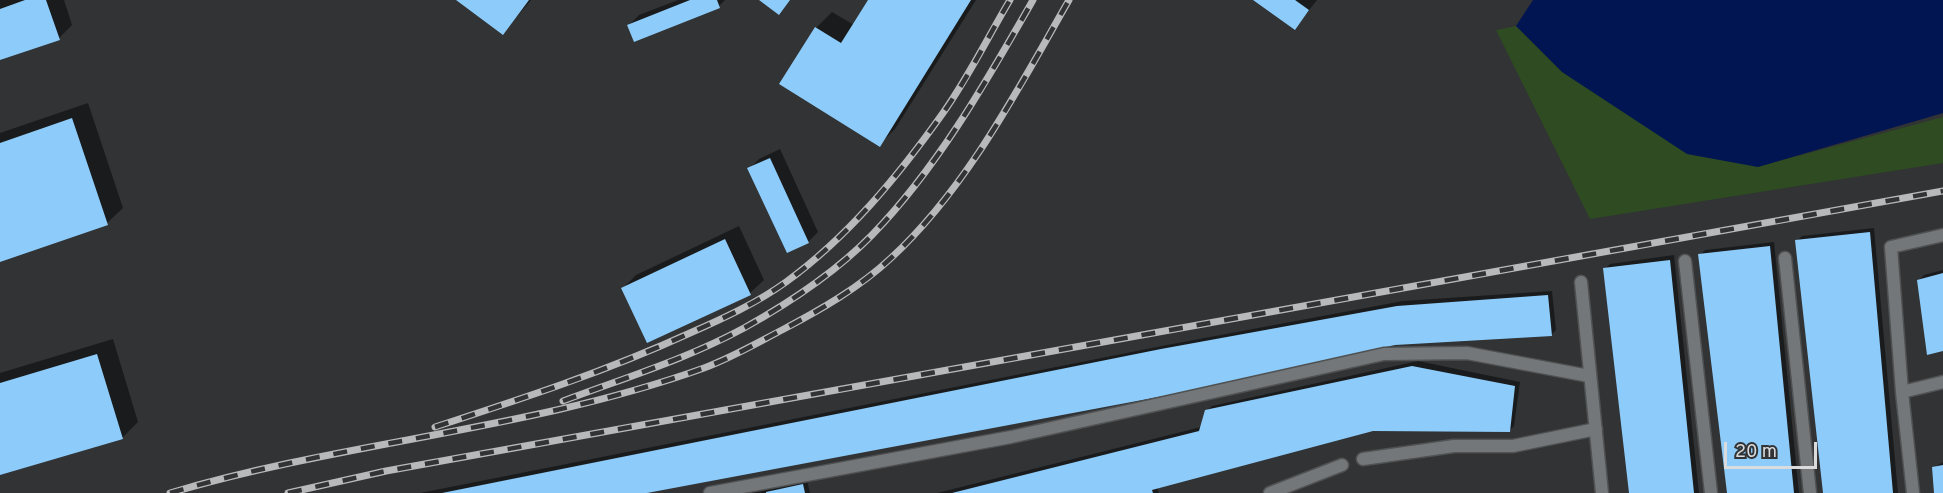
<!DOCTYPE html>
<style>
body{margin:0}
#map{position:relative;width:1943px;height:493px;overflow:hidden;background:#313335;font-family:Overpass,sans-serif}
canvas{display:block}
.scale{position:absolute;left:1724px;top:442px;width:93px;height:27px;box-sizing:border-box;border:3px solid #d9dbdc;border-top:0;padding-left:8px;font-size:18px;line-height:21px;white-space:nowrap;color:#d9dbdc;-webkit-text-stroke:4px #313335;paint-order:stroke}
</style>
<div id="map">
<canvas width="1943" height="493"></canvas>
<div class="scale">20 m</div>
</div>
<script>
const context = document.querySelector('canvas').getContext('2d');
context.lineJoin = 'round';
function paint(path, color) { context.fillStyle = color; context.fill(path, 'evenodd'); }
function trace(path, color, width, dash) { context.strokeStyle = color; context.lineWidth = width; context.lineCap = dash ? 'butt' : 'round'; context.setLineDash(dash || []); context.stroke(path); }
paint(new Path2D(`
 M 1516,26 L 1592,91 L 1655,132 L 1706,157 L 1764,165 L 1943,117 L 1943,163 L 1590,219 L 1496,30 Z`), '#2e4b22');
paint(new Path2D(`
 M 1533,0 L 1943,0 L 1943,113 L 1758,167 L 1687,154 L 1562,72 L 1516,26 Z`), '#001552');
paint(new Path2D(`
 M 0,0 L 64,0 L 72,25 L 59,38 L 0,59 Z
 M 458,0 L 531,0 L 503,33 Z
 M 678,0 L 725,0 L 719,6 L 629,25 L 639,15 Z
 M 870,0 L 976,0 L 895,129 L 879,145 L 816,28 L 832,12 L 854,25 Z
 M 1255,0 L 1317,0 L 1295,28 Z
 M 88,103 L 123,208 L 107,223 L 0,260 L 0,133 Z
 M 780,149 L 818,232 L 808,242 L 749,169 L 759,159 Z
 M 739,226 L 764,280 L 750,293 L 648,341 L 623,288 L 636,275 Z
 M 1874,228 L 1898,493 L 1824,493 L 1797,241 L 1802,236 Z
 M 1774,242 L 1799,493 L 1728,493 L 1700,255 L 1705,250 Z
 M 1674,255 L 1699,493 L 1631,493 L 1605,269 L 1610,264 Z
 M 1943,270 L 1943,350 L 1919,280 L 1924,275 Z
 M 1552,291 L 1556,330 L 1551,335 L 1395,344 L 639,493 L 420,493 L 1167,345 L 1403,301 Z
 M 113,339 L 138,422 L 122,438 L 0,474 L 0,373 Z
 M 1418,361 L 1520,382 L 1514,426 L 1509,431 L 1373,429 L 1157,487 L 1159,493 L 937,493 L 1201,427 L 1206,411 L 1212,406 Z
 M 1943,462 L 1943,493 L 1936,493 L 1933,468 Z
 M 807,480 L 810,493 L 745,493 Z`), '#0007');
paint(new Path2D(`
 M 25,0 L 46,0 L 60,40 L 0,60 L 0,9 Z
 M 456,0 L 529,0 L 503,35 Z
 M 690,0 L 717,0 L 720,8 L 634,42 L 627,25 Z
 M 759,0 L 790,0 L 779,15 Z
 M 868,0 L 971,0 L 880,147 L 779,84 L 815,27 L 841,43 Z
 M 1253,0 L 1295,0 L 1309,10 L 1295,30 Z
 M 72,118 L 108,225 L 0,262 L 0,143 Z
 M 770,158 L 809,243 L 787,253 L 747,168 Z
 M 1870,232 L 1893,493 L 1823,493 L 1795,240 Z
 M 725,239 L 751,295 L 647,343 L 621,288 Z
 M 1770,246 L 1794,493 L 1727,493 L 1698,254 Z
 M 1670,260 L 1694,493 L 1629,493 L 1603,268 Z
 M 1943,273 L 1943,351 L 1927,355 L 1917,280 Z
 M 1548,295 L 1552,336 L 1395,345 L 1174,394 L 647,493 L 442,493 L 1161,349 L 1397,306 Z
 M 97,354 L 123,439 L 0,475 L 0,383 Z
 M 1412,366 L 1515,386 L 1510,432 L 1373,431 L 1152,490 L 1153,493 L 952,493 L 1199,431 L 1205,410 Z
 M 1943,465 L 1943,493 L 1934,493 L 1932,467 Z
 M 803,484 L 805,493 L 766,493 L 766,492 Z`), '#8dccfa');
const lane = new Path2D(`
 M 1785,258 L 1810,493
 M 1685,261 L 1711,493
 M 1581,282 L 1602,493
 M 1902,392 L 1891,247 L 1943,235
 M 1363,459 L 1454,446 L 1513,446 L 1596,429
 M 710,493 L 1011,437 L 1384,354 L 1467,353 L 1589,376
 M 1270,493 L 1342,465
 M 1913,493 L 1902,392 L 1943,382`);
trace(lane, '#4f5152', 15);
trace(lane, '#747779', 12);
const rail = new Path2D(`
 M 563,401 C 624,378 687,359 744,328 C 789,303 836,272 872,235 C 938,167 986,82 1033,0
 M 435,427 C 521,399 607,371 690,333 C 722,319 757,303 786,282 C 848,237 899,175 943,113 C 968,78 988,37 1010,0
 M 170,493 C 345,441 531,430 704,368 C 731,358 757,343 782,330 C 820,310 859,288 891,258 C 967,188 1018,89 1069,0
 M 288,493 L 386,471 L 1943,191`);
trace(rail, '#b7b9ba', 7);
trace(rail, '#313335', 4.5, [14]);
</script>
